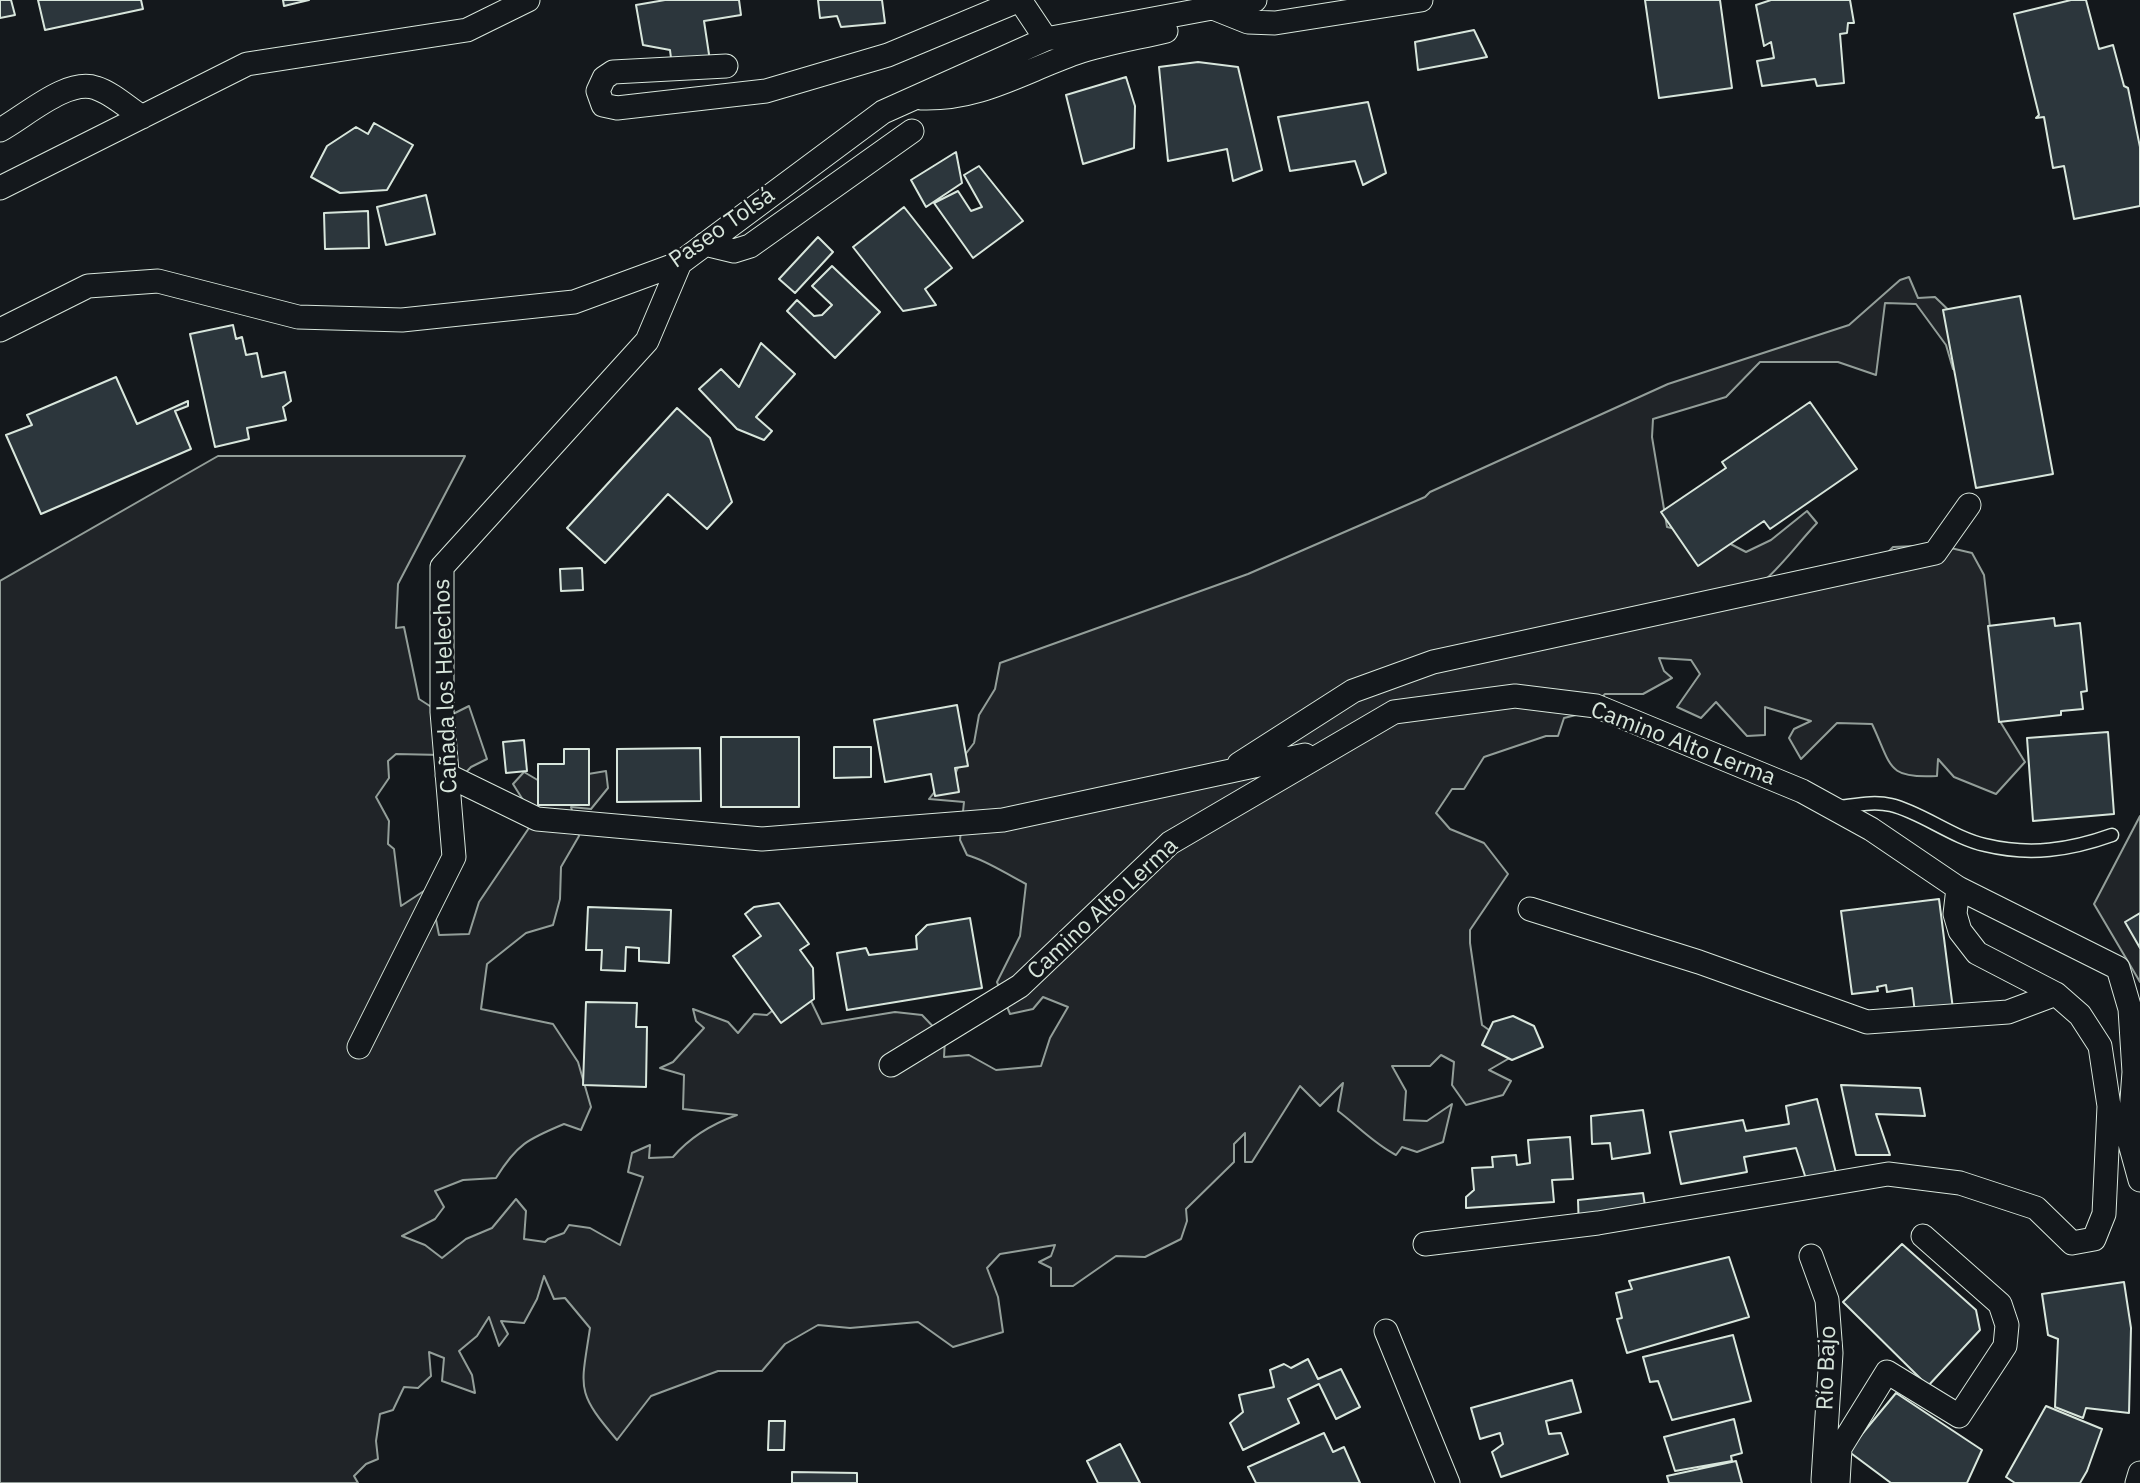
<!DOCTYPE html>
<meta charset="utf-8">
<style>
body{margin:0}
canvas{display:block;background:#14181c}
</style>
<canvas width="2140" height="1483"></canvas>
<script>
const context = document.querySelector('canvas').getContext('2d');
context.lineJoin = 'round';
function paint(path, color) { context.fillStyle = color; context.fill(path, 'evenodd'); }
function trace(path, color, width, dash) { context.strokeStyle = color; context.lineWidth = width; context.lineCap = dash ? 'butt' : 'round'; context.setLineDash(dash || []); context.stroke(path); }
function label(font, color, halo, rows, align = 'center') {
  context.font = font + ' "IBM Plex Sans",sans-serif'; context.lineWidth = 5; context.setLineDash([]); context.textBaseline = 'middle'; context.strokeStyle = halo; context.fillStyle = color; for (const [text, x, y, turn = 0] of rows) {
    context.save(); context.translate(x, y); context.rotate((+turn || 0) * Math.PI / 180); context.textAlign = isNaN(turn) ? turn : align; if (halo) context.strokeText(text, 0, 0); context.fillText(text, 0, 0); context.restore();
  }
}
const green = new Path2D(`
 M 1909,277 L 1918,298 L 1935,297 L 1961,322 L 1968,374 L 1953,369 L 1946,345 L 1916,304 L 1885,303 L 1876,375 L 1838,362 L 1760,362 L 1726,397 L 1653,419 L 1652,437 L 1667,527 L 1723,540 L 1746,552 L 1771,540 L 1807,511 L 1817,523 C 1799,542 1785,562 1765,580 L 1877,564 L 1893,547 L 1938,545 L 1972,553 L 1984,575 L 2001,723 L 2025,762 L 1996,794 L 1954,777 L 1938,759 L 1937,776 C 1886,779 1892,766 1872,724 L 1837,723 L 1801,759 L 1789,738 L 1794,729 L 1811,721 L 1765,707 L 1765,735 L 1747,736 L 1716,702 L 1701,718 L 1677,707 L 1700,674 L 1691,660 L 1659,658 L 1664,671 L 1672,678 L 1643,694 L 1605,694 L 1588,712 L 1564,718 L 1558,736 L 1546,736 L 1484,757 L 1464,789 L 1452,789 L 1436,813 L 1450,829 L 1484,843 L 1508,874 L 1470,930 L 1470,943 L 1482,1025 L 1520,1052 L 1489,1070 L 1511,1081 L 1503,1095 L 1466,1105 L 1452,1085 L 1454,1062 L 1441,1055 L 1430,1066 L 1392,1066 L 1406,1091 L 1404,1120 L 1427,1121 L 1452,1104 L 1443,1142 L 1417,1152 L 1402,1147 L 1396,1155 C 1373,1143 1358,1126 1338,1111 L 1343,1083 L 1320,1106 L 1300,1086 L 1252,1162 L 1245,1162 L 1245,1133 L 1234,1144 L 1234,1162 L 1186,1209 L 1187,1221 L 1181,1239 L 1145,1257 L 1116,1256 L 1073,1286 L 1051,1286 L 1051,1268 L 1039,1262 L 1051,1256 L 1055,1245 L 1000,1254 L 987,1268 L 998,1297 L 1003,1332 L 953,1347 L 918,1322 L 850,1328 L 818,1325 L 785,1344 L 762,1371 L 718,1371 L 651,1396 L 617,1440 C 575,1391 581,1389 590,1328 L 565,1298 L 554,1299 L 544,1276 L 537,1299 L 524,1323 L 501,1321 L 508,1334 L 499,1346 L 489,1317 L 477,1336 L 459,1351 L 472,1375 L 475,1393 L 442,1381 L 444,1358 L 429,1352 L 431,1376 L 418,1388 L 404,1387 L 393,1410 L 380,1414 L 376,1441 L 378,1459 L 366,1464 L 354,1476 L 358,1483 L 0,1483 L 0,581 L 218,456 L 465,456 L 398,584 L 396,628 L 404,627 L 419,699 L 447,717 L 469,706 L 487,759 L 471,767 L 455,784 L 442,755 L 396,754 L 388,761 L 389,778 L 376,797 L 389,821 L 388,844 L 394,849 L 401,906 L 430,887 L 422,913 L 436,920 L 439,935 L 469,934 L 479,902 L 535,819 L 513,784 L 524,772 L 541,782 L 606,771 L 608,788 L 591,809 L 571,807 L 579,836 L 561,867 L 560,899 L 553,925 L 526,933 L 487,964 L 481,1009 L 553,1024 L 578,1062 L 591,1107 L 581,1130 L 564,1124 C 528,1139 517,1144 496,1178 L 463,1180 L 435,1191 L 444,1207 L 435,1219 L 402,1236 L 425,1245 L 442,1258 L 466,1239 L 492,1228 L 516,1199 L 526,1211 L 524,1239 L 545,1242 L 548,1239 L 564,1233 L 569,1225 L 590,1228 L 620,1245 L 643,1177 L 628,1172 L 632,1153 L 650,1145 L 649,1158 L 673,1157 C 690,1137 712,1124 737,1115 L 683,1109 L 684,1075 L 660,1068 L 673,1062 L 704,1028 L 696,1021 L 693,1009 L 728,1022 L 738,1033 L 754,1014 L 767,1015 L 791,996 L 809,997 L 822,1024 L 895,1012 L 922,1015 L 945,1039 L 944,1057 L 969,1055 L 996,1070 L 1041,1066 L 1050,1038 L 1068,1007 L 1043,997 L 1033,1009 L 1010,1014 L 997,982 L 1020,936 L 1026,884 C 1006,874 988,861 967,855 L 960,840 L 964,802 L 929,799 L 936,790 L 951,784 L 961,760 L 974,743 L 979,715 L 995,689 L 1000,663 L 1248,574 L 1425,497 L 1430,492 L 1668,384 L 1849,325 L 1900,280 Z
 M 2140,816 L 2140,982 L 2094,904 Z`);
paint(green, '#202428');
trace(green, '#939e99', 2);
const building = new Path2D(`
 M 0,0 L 11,0 L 15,15 L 0,18 Z
 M 38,0 L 141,0 L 143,9 L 45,30 Z
 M 283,0 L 309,0 L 284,6 Z
 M 665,0 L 739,0 L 741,15 L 704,21 L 710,61 L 672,66 L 670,50 L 643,45 L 636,5 Z
 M 818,0 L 882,0 L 885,23 L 841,27 L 837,16 L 820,18 Z
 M 1645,0 L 1720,0 L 1732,88 L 1659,98 Z
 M 1771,0 L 1850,0 L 1854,23 L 1848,23 L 1847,33 L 1840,34 L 1844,83 L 1817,86 L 1815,79 L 1762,86 L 1757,61 L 1774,58 L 1771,42 L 1764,46 L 1756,5 Z
 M 2071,0 L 2086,0 L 2099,49 L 2113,45 L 2124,86 L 2128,88 L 2140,147 L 2140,206 L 2074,219 L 2064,166 L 2053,168 L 2044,117 L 2036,118 L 2039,115 L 2014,14 Z
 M 1474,30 L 1487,57 L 1418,70 L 1415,42 Z
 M 1198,62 L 1238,67 L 1262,170 L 1233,181 L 1227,149 L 1168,161 L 1159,67 Z
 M 1126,77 L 1135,106 L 1134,148 L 1083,164 L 1066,95 Z
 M 1368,102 L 1386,173 L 1363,185 L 1355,161 L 1290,171 L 1278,117 Z
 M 374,123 L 413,145 L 387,190 L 340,193 L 311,177 L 327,146 L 356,127 L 368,134 Z
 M 956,152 L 962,183 L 926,207 L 911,180 Z
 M 979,166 L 1023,221 L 973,258 L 934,203 L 958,191 L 971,211 L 982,207 L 964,175 Z
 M 426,195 L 435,234 L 386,245 L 377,207 Z
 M 904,207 L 952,268 L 925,289 L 936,305 L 903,311 L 853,247 Z
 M 368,211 L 369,248 L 325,249 L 324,213 Z
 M 818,237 L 833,252 L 795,293 L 779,279 Z
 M 832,266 L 880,312 L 835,358 L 787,311 L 797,300 L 814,316 L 822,315 L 832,305 L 812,286 Z
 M 2020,296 L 2053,474 L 1976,488 L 1943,310 Z
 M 233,325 L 236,339 L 242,337 L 246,355 L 257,353 L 262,377 L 285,372 L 291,401 L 283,407 L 286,420 L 247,428 L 249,439 L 215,447 L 190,334 Z
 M 761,343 L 795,374 L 756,417 L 772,431 L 764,440 L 737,429 L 699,389 L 721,369 L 739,387 Z
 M 116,377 L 137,424 L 188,401 L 188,406 L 175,411 L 191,449 L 41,514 L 6,435 L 32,425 L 27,415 Z
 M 1810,402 L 1857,469 L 1770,529 L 1764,521 L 1698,566 L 1661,512 L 1726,468 L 1722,462 Z
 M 677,408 L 710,438 L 732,502 L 707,529 L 668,494 L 605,563 L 567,528 Z
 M 582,568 L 583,590 L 561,591 L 560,569 Z
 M 2054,618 L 2055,626 L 2080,623 L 2087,691 L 2081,692 L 2083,709 L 2061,711 L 2061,715 L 1999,722 L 1988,626 Z
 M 957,705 L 968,766 L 955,768 L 959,792 L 935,796 L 931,774 L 885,782 L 874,720 Z
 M 2108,732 L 2114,814 L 2033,821 L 2027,738 Z
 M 721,737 L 799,737 L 799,807 L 721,807 Z
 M 524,740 L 527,771 L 506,773 L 503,742 Z
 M 834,747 L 871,747 L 871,777 L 834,778 Z
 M 700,748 L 701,801 L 617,802 L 617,749 Z
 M 564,749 L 589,749 L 589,805 L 538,805 L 538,764 L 564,764 Z
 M 1939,899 L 1953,1009 L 1915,1013 L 1912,988 L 1887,992 L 1886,985 L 1877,987 L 1878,991 L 1852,994 L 1841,911 Z
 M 779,903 L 809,944 L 800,950 L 813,968 L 814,999 L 781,1023 L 733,956 L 761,936 L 745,914 L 754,907 Z
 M 588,907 L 671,910 L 669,963 L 639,961 L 639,948 L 626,947 L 625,971 L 601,970 L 602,950 L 586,950 Z
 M 2140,913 L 2140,948 L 2125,922 Z
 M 970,918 L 982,988 L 847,1010 L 837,953 L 866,948 L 869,955 L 917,949 L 916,936 L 927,925 Z
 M 586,1002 L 637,1003 L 636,1027 L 647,1027 L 646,1087 L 583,1085 Z
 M 1513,1016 L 1534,1026 L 1543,1047 L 1512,1060 L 1482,1045 L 1493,1022 Z
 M 1841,1085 L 1920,1088 L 1925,1116 L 1876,1114 L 1890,1155 L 1856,1155 Z
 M 1817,1099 L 1837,1177 L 1807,1182 L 1796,1148 L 1744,1157 L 1747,1172 L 1681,1184 L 1670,1132 L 1743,1120 L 1746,1131 L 1789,1124 L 1786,1106 Z
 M 1643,1110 L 1650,1153 L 1612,1159 L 1610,1143 L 1592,1144 L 1591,1116 Z
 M 1570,1137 L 1573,1179 L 1552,1180 L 1554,1202 L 1466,1208 L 1466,1197 L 1474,1190 L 1472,1168 L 1493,1167 L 1492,1157 L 1516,1155 L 1517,1165 L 1530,1163 L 1528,1140 Z
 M 1643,1193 L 1647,1218 L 1579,1229 L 1578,1200 Z
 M 1902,1244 L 1976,1310 L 1980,1330 L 1928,1386 L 1843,1302 Z
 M 1729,1257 L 1749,1317 L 1627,1353 L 1617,1319 L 1622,1318 L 1616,1293 L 1632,1289 L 1629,1281 Z
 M 2124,1282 L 2131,1328 L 2129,1413 L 2086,1408 L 2083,1418 L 2055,1407 L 2058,1339 L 2048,1335 L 2042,1294 Z
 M 1733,1335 L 1751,1401 L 1672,1420 L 1658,1381 L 1650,1382 L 1643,1357 Z
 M 1308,1359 L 1318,1379 L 1341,1369 L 1360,1407 L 1336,1419 L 1319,1384 L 1288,1399 L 1299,1423 L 1243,1450 L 1230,1423 L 1243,1412 L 1239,1395 L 1274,1387 L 1270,1370 L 1284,1364 L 1291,1368 Z
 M 1572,1380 L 1581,1412 L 1546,1421 L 1549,1434 L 1561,1433 L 1568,1454 L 1501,1477 L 1492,1452 L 1503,1444 L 1500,1433 L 1480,1439 L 1471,1408 Z
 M 1896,1393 L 1982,1450 L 1967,1483 L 1891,1483 L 1848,1451 Z
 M 2046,1406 L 2102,1429 L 2087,1471 L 2080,1483 L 2015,1483 L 2006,1477 Z
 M 1734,1419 L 1742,1453 L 1731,1456 L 1732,1461 L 1675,1471 L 1664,1437 Z
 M 769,1421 L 785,1421 L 784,1450 L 768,1450 Z
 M 1324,1433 L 1333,1452 L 1344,1447 L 1360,1483 L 1256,1483 L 1248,1467 Z
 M 1120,1444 L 1140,1483 L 1098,1483 L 1087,1461 Z
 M 1736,1461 L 1742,1483 L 1669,1483 L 1667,1476 Z
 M 792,1472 L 857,1473 L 857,1483 L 792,1483 Z`);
paint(building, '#2c363c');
trace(building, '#d8e6dc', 2);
const service = new Path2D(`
 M 1838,807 C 1856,805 1874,801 1891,805 C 1921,812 1953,838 1985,845 C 2030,856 2070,850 2112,835`);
const minor = new Path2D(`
 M 1213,8 L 1248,22 L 1275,23 L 1421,0
 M 726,66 L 613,72 L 604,78 L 598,91 L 603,105 L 617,108 L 766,91 L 888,55 L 1020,0 L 1046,39
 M 921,98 C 980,100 1022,72 1076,53 C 1105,43 1137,38 1166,31
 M 0,130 C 26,116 67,78 96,88 C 112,93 128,108 142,117
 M 0,188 L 247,64 L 467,30 L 528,0
 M 705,244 L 734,251 L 750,246 L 912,131
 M 0,330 L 88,286 L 158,281 L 298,317 L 402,320 L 574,302 L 680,263 L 883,112 L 1046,39 L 1255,0
 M 1239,764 L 1353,691 L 1433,662 L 1935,553 L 1969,505
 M 447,775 L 537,819 L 762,839 L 1003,820 L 1305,755
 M 1530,909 L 1699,962 L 1867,1022 L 2008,1012 L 2056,994
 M 359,1047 L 454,857 L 442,712 L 442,567 L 647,341 L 680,263
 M 891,1065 L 1020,986 L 1170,843 L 1394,712 L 1515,696 L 1596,706 L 1802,791 L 1871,829 L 1958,888 L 2118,968 L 2130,1009 L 2134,1072 L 2129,1140 L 2140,1180
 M 1425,1244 L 1598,1223 L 1888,1174 L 1960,1183 L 2036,1208 L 2072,1243 L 2094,1239 L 2104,1214 L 2109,1106 L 2100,1046 L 2080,1015 L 2056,994 L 1977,953 L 1960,931 L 1955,914 L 1958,888
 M 1811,1256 L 1827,1300 L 1831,1353 L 1823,1480
 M 1386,1331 L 1448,1483
 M 1838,1483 L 1840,1448 L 1887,1372 L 1959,1416 L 2005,1346 L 2007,1325 L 2000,1304 L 1923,1236
 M 2137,1483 L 2140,1473`);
trace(service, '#d8e6dc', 15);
trace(minor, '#d8e6dc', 25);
trace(service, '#14181c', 12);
trace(minor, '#14181c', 23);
label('23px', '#d8e6dc', '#14181c', [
 ["Paseo Tolsá",722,228,-35],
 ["Cañada los Helechos",446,686,-92],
 ["Camino Alto Lerma",1683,744,21],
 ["Camino Alto Lerma",1103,909,-43],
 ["Río Bajo",1827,1368,-88]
]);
</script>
